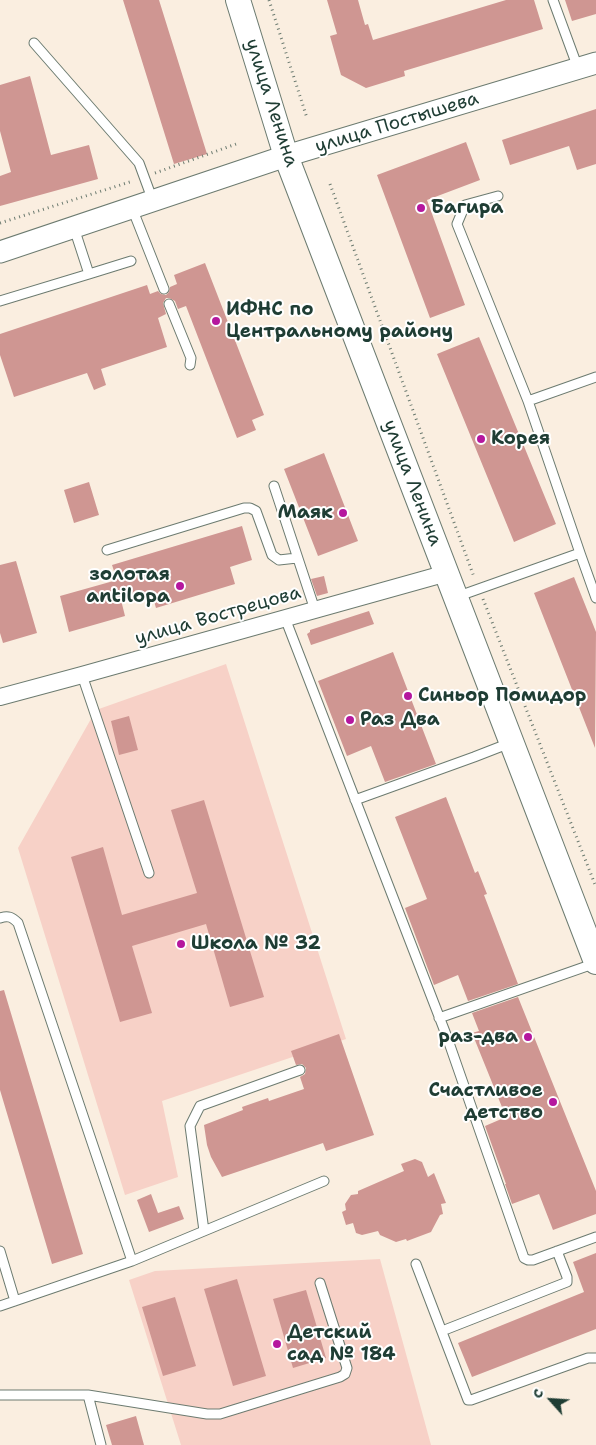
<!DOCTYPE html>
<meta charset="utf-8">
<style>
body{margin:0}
#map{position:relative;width:596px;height:1445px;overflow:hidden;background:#faeee0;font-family:"Shantell Sans",sans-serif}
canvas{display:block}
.north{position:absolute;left:526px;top:1375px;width:50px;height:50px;-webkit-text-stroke:4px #fff;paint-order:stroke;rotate:296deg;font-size:14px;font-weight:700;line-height:20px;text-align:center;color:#1f3d34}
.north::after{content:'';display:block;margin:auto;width:18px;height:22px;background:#1f3d34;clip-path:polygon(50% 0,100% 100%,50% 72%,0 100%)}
</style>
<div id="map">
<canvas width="596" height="1445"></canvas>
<div class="north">С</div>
</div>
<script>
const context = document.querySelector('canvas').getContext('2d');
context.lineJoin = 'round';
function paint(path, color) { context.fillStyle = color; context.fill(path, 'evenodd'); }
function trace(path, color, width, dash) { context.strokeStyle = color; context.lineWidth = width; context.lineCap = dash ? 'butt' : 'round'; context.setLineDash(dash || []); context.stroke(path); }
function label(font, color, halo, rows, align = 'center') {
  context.font = font + ' "Shantell Sans",sans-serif'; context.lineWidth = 4; context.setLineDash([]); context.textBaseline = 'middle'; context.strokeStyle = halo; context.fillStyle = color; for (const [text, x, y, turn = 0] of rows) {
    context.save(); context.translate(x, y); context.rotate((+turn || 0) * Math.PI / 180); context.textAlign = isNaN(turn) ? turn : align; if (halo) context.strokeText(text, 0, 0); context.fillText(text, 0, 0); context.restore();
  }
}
paint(new Path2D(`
 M 226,664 L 346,1039 L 162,1101 L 178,1177 L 125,1195 L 18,848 L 96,710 Z
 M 380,1259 L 431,1445 L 181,1445 L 129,1280 L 155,1271 Z`), '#f7d1c7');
paint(new Path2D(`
 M 123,0 L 159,0 L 207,154 L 174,164 Z
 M 327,0 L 358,0 L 365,25 L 368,24 L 373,40 L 506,0 L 534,0 L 543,29 L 404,71 L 405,76 L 366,88 L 341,75 L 330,36 L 337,34 Z
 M 565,0 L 596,0 L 596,14 L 572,21 Z
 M 30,76 L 51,155 L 89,145 L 98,179 L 0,206 L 0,176 L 11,172 L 0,131 L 0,85 Z
 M 596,109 L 596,164 L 577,170 L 569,146 L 510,165 L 502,140 Z
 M 466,142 L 480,180 L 427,200 L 465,305 L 430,318 L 377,175 Z
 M 205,263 L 264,415 L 252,420 L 256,430 L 237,438 L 186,306 L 178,309 L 175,301 L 169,298 L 166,298 L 163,303 L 166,314 L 158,318 L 167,347 L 101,369 L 106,385 L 94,390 L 87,373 L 14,397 L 0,355 L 0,334 L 147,285 L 150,294 L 158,291 L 161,294 L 166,295 L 169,292 L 170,287 L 177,284 L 174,275 Z
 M 479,337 L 556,524 L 514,542 L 437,354 Z
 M 324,453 L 358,541 L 318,556 L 284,469 Z
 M 89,482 L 99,515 L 74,523 L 64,490 Z
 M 242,526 L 252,560 L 230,567 L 235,584 L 156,608 L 151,591 L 121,600 L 125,616 L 69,632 L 60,596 L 117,580 L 112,565 Z
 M 16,561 L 37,633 L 3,643 L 0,633 L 0,565 Z
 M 324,576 L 328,593 L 317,596 L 311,579 Z
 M 574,577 L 596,632 L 595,748 L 534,593 Z
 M 369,611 L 374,624 L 311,645 L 307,634 L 310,632 L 310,630 Z
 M 393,652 L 436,764 L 385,782 L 371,746 L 347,756 L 318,681 Z
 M 129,716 L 138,750 L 119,755 L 111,721 Z
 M 446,797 L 475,873 L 478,871 L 487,894 L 484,895 L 518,984 L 468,1001 L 458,975 L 434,985 L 405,908 L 427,899 L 395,817 Z
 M 204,800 L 264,997 L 230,1007 L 206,924 L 132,946 L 152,1013 L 120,1022 L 71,857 L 103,847 L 122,915 L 197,893 L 171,810 Z
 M 4,990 L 83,1254 L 52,1264 L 0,1090 L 0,991 Z
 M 518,997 L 596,1191 L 596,1214 L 553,1230 L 539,1194 L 512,1204 L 505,1184 L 506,1184 L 485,1126 L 506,1117 L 472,1033 L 479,1031 L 472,1013 Z
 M 339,1034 L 374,1135 L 326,1151 L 323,1143 L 222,1177 L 211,1157 L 207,1145 L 204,1125 L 243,1110 L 242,1107 L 268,1098 L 269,1101 L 304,1089 L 300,1077 L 305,1074 L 306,1068 L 302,1064 L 296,1065 L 291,1051 Z
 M 415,1159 L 422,1162 L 428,1177 L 434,1173 L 446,1203 L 441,1204 L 443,1214 L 440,1215 L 431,1232 L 407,1241 L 406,1239 L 396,1242 L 380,1235 L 378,1231 L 362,1235 L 356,1233 L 353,1223 L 346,1225 L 342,1212 L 346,1210 L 345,1204 L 351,1195 L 358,1194 L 358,1191 L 404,1171 L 401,1164 Z
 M 151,1194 L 158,1213 L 179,1206 L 184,1219 L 149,1232 L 137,1200 Z
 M 596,1253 L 596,1329 L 472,1377 L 458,1343 L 584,1292 L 573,1262 Z
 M 237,1279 L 266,1376 L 233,1386 L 204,1289 Z
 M 306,1290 L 326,1358 L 293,1368 L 273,1299 Z
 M 175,1297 L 196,1366 L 163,1376 L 142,1307 Z
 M 136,1416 L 144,1445 L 112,1445 L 106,1425 Z`), '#cf9692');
const service = new Path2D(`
 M 553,0 L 578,68
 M 34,43 L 139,163 L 153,201
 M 498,196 L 465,205 L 457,224 L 528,401 L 580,553
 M 132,208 L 164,289
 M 89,274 L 131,261
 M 0,301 L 89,274 L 74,228
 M 169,304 L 191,358 L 190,365
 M 528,401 L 596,377
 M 274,486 L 315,610
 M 107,550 L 244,508 L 250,508 L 256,511 L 272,555 L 279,560 L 297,558
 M 456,597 L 580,553 L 596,598
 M 285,618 L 447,1037 L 524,1258 L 528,1260 L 533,1260 L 596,1237
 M 82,675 L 149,873
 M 355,800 L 474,757 L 510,743
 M 0,918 C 8,915 12,917 18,923 L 132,1261 L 0,1306
 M 439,1018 L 596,963
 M 204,1231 L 190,1126 L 200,1106 L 300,1070
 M 0,1251 L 15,1301
 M 132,1261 L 324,1181
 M 416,1264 L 468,1400 L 471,1400 L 588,1358 L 596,1358
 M 442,1331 L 567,1282 L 567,1277 L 557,1251
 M 0,1395 L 88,1395 L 101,1445
 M 88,1395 L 207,1414 L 220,1414 L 340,1377 L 345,1374 L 347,1368 L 320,1283`);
const minor = new Path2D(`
 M 0,697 L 82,675 L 447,573`);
const tertiary = new Path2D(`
 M 0,252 L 286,156 L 596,63`);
const secondary = new Path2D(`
 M 238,0 L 286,156 L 596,962`);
trace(service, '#6c7b70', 11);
trace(minor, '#6c7b70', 18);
trace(tertiary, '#6c7b70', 23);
trace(secondary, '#6c7b70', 26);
trace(new Path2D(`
 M 269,0 L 307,118
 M 155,173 L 239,143
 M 330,184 L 474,577
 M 0,223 L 133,181
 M 483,599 L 596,887`), '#6c7b70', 3, [1, 4]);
trace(service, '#fff', 9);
trace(minor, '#fff', 16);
trace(tertiary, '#fff', 21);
trace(secondary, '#fff', 24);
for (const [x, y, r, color] of [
 [421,208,5,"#b5179e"],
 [216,321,5,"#b5179e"],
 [481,439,5,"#b5179e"],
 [343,513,5,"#b5179e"],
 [180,586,5,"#b5179e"],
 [408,696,5,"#b5179e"],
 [350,720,5,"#b5179e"],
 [181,944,5,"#b5179e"],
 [528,1037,5,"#b5179e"],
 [553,1102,5,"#b5179e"],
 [277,1344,5,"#b5179e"]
]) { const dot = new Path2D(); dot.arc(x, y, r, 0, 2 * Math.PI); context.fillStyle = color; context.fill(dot); trace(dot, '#fff', 2); }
label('19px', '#1f3d34', '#fff', [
 ["улица Ленина",271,103,72],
 ["улица Постышева",397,123,-17],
 ["улица Ленина",412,483,69],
 ["улица Вострецова",218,616,-16]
]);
label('bold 19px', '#1f3d34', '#fff', [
 ["Багира",431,208],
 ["ИФНС по",226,310],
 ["Центральному району",226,332],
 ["Корея",491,439],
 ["Маяк",333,513,"right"],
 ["золотая",170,575,"right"],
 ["antilopa",170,597,"right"],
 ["Синьор Помидор",418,696],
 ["Раз Два",360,720],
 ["Школа № 32",191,944],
 ["раз-два",518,1037,"right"],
 ["Счастливое",543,1091,"right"],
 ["детство",543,1113,"right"],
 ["Детский",287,1333],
 ["сад № 184",287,1355]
], 'left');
</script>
